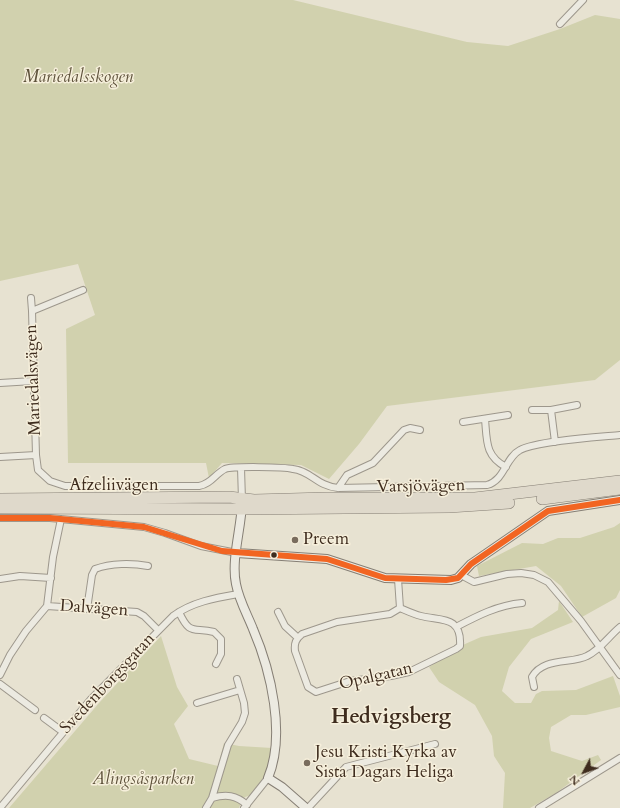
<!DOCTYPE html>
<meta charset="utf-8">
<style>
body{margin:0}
#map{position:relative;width:620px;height:808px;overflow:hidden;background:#e7e2d1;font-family:Cardo,serif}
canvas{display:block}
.north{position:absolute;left:564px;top:752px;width:40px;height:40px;-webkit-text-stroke:3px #f6efdb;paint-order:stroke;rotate:229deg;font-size:11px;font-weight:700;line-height:16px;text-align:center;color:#3e2c1e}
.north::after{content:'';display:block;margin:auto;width:14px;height:18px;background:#3e2c1e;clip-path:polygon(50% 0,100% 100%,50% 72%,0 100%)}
</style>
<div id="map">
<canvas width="620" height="808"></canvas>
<div class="north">N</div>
</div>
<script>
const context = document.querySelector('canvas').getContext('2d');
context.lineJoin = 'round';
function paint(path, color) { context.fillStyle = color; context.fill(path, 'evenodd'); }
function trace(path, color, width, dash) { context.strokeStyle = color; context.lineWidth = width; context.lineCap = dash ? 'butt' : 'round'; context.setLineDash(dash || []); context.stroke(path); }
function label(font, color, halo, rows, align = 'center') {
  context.font = font + ' Cardo,serif'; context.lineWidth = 3; context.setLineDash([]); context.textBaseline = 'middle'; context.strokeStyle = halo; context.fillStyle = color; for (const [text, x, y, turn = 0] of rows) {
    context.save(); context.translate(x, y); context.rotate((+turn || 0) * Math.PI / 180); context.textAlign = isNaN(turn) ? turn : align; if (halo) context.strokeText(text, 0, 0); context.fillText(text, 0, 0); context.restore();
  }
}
paint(new Path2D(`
 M 0,0 L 293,0 L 467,42 L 508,46 L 560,29 L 595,15 L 620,19 L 620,360 L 595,380 L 387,406 L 359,444 L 329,479 L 301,465 L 222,463 L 209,478 L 206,463 L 68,463 L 66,329 L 95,315 L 78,264 L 0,281 Z
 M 620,523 L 620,590 L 616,598 L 582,617 L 561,586 L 536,566 L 479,576 L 477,566 L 522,543 L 543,544 L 558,538 L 580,538 L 614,527 Z
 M 559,601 L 573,622 L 531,639 L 509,667 L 502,691 L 515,703 L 531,703 L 536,694 L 542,691 L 576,690 L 613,676 L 620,696 L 620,707 L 586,715 L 571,715 L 551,727 L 549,738 L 551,751 L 582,761 L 598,755 L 601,760 L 556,793 L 530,808 L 503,808 L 505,773 L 494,756 L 492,736 L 475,705 L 439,682 L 429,667 L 465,644 L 481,637 L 532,628 L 558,610 Z
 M 161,636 L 177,687 L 188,706 L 174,724 L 189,759 L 218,766 L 224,743 L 239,746 L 272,748 L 266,774 L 252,795 C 240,798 243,799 239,808 L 9,808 L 99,703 Z`), '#d1d1ae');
const street = new Path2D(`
 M 560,24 L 583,0
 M 31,298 L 32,311
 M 0,383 L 33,381
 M 532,410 L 551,410 L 577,405
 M 551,410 L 555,442
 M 485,419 C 487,441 485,456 506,467
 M 463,422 L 508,415
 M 36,455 L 32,311 L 83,290
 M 0,457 L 36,455 L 38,470 L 50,481 L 65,486 L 199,486 C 211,484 215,474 225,469 C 232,466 284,467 293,469 C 311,471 317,486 338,488 L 487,485 C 505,480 505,458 520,450 C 536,441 599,437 620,435
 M 241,468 L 242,500
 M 338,488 L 347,475 L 373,463 L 404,430 L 410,428 L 420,430
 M 0,518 L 50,518 L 144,527 L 165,533 L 201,546 L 237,553
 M 461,575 L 474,582 L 507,574 L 521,573 L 534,575 L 548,582 L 581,621 L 620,675
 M 0,579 L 20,576 L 51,578
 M 398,579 L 400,608 L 390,614 L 337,622 L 302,634 C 296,639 294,643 295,651 L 308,687 L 316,692 L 350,681 L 391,676 L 409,672 L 456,649 L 460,646 C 462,615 440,621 421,616 C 413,614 407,611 400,608
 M 47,606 L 137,612 L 144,616 L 158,630
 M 87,609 L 92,575 L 95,569 C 111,563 132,563 148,566
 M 179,612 C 190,636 193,627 214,632 L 221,639 L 221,654 L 216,664
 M 278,612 L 285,626 L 297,637
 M 456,627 C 477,616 498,605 522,603
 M 0,675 L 10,655 L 26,631 L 47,606 L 53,557 L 61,519
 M 0,684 L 35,710
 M 534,687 L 532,677 C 543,657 572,664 587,656 C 600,650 609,636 620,627
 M 197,703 L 240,690
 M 44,718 L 63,732
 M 212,798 L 228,745 L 242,722 L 245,713 L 244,703 L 237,679
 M 0,808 L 91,699 L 173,616 C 192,602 215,598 238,594
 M 206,808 L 212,798 C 226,794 236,795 247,805
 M 244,808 L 268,778
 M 308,808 L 346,767 L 435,744
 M 539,808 L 620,758`);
const secondary = new Path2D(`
 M 242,504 C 241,529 231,560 236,584 C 239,600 247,614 253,629 C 271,671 286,735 268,778 L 282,787 L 306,808
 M 237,553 L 327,559 L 385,578 L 451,580 L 458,578 L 471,564 L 548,511 L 620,500`);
const highway = new Path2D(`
 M 0,499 L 229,497 L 254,500 L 326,498 L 475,498 L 620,481
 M 542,499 L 620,489
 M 0,508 L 241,509 L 449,507 L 509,503`);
trace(street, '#9d978c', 8);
trace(secondary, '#857e74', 10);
trace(highway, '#857e74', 12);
trace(street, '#eceae1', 6);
trace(secondary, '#eceae1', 8);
trace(highway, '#dfd9cb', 11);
trace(new Path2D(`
 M 0,518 L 50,518 L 144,527 L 222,551 L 327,559 L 385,578 L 446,580 L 458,578 L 471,564 L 548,511 L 620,500`), '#f26522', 6);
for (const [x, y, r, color] of [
 [295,540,4,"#796c5d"],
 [274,555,3.5,"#3e2c1e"],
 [307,763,4,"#796c5d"]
]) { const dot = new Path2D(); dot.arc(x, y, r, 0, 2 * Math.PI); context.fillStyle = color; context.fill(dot); trace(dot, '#f6efdb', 1.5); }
label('italic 17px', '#5e523b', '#f6efdb', [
 ["Mariedalsskogen",78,78],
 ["Alingsåsparken",143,780]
]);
label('17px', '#3e2c1e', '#f6efdb', [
 ["Mariedalsvägen",34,380,-92],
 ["Afzeliivägen",114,486],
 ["Varsjövägen",421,487,-1],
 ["Dalvägen",94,609,4],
 ["Opalgatan",376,677,-13],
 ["Svedenborgsgatan",108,684,-47]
]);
label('17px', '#3e2c1e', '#f6efdb', [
 ["Preem",303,540],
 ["Jesu Kristi Kyrka av",315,753],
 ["Sista Dagars Heliga",315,773]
], 'left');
label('bold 21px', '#3e2c1e', '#f6efdb', [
 ["Hedvigsberg",391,718]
]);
</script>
